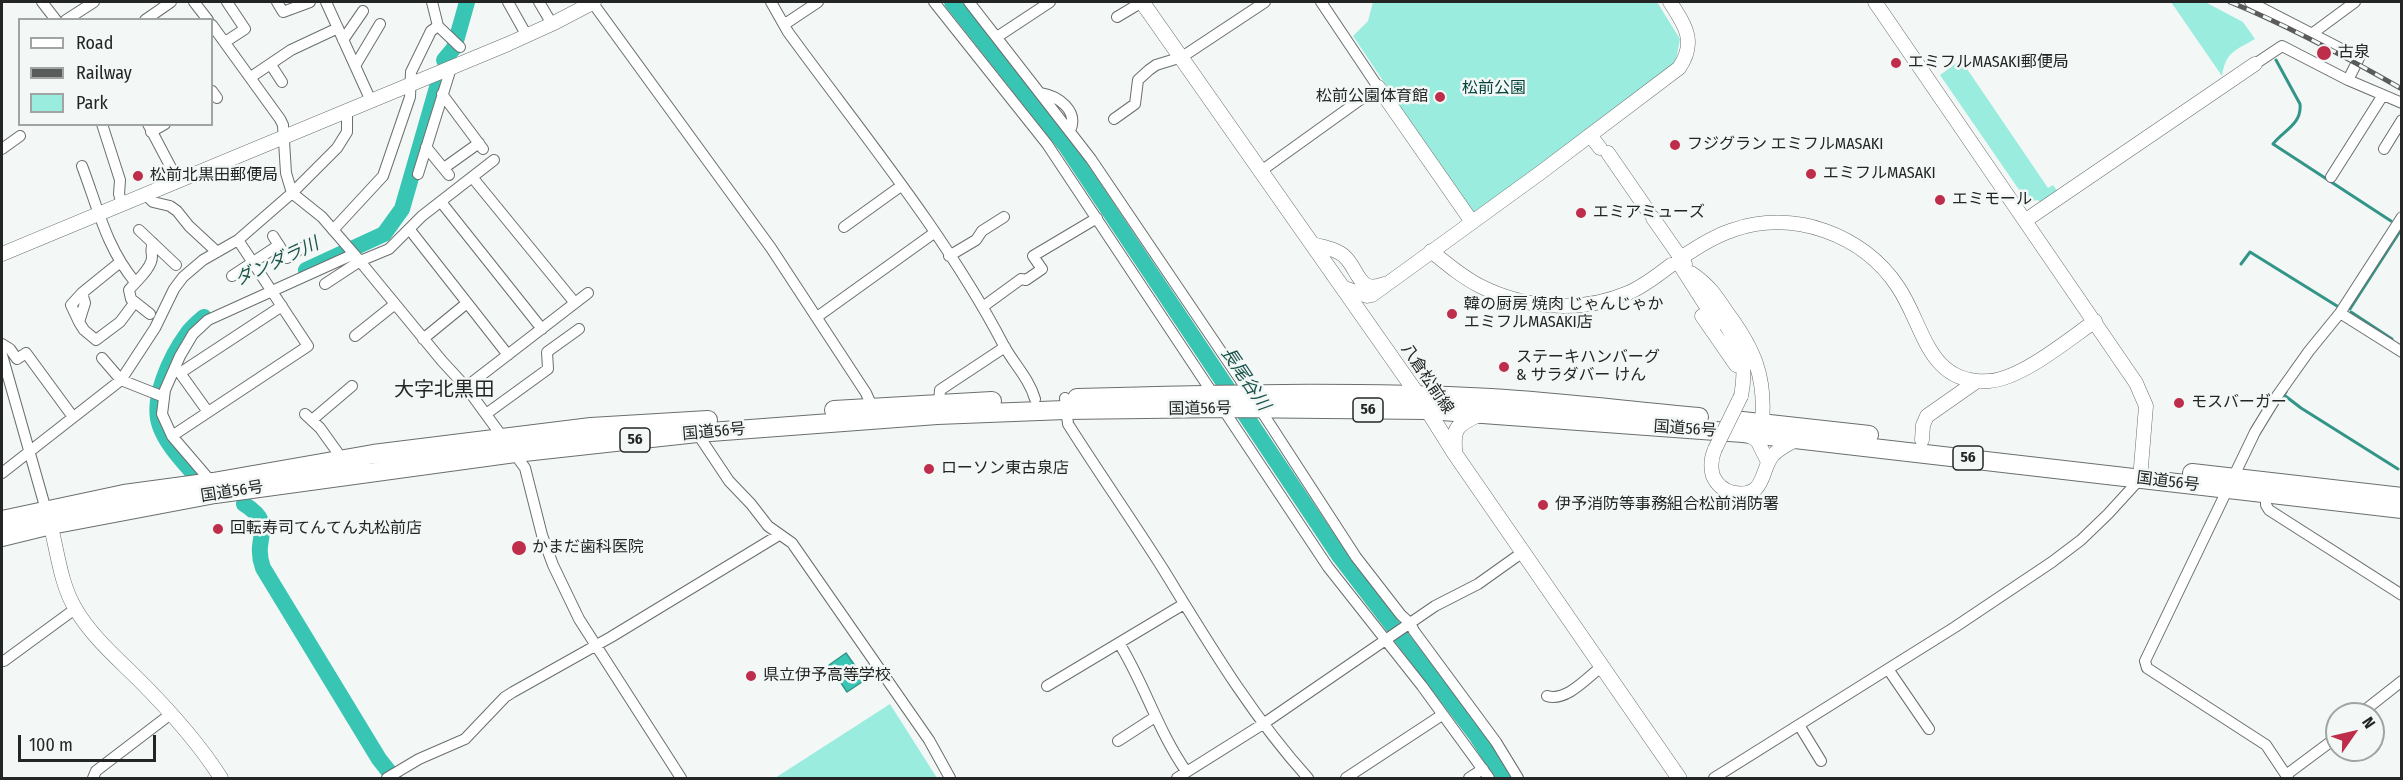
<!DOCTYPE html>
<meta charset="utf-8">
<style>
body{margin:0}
#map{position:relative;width:2403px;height:780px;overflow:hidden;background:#f3f8f7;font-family:"Fira Sans Condensed",sans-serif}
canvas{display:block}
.frame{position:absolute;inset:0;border:3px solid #242625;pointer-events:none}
.legend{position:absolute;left:18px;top:18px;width:195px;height:108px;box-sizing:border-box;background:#f3f8f7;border:2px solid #a0a4a3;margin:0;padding:8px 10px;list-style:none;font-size:18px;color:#242625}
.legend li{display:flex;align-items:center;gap:12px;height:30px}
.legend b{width:30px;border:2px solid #a0a4a3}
.north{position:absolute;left:2325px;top:702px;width:60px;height:60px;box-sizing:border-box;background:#f3f8f7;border:2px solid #a0a4a3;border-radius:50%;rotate:56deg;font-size:16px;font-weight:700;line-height:24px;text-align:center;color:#242625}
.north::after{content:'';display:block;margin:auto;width:21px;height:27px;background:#be2d49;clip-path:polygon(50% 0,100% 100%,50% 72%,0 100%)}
.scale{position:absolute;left:18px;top:735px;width:138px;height:27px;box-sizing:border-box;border:3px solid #242625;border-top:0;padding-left:8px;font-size:18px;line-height:21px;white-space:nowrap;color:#242625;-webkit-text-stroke:4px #f3f8f7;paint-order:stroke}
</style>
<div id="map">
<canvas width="2403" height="780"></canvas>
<div class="frame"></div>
<ul class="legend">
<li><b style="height:8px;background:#fff"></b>Road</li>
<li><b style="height:8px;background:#595c5b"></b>Railway</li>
<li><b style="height:16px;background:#9aecde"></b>Park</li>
</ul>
<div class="north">N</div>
<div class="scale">100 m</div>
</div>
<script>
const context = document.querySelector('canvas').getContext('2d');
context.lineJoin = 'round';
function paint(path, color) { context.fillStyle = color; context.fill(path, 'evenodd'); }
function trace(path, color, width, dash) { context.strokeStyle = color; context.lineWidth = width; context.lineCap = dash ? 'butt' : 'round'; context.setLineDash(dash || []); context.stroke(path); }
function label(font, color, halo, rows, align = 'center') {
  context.font = font + ' "Fira Sans Condensed","Noto Sans JP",sans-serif'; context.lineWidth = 5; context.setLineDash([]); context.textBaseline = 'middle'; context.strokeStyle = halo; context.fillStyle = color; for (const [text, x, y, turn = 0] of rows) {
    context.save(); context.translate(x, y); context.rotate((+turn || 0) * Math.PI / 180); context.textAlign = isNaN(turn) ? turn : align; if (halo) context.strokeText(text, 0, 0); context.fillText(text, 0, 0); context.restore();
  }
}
paint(new Path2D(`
 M 1373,2 L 1657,2 L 1680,39 L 1675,65 L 1473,215 L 1353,36 L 1368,21 Z
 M 2171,2 L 2205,2 L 2243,22 L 2255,39 C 2235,51 2226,51 2222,76 Z
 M 1961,60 L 2048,188 L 2053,185 L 2059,193 L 2041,205 L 2038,200 L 2031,201 L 2024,197 L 1940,75 Z
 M 890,704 L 937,778 L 775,778 Z`), '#9aecde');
const water = new Path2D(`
 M 846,653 L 865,680 L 847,692 L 829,665 Z`);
paint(water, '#39c5b3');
trace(water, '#339588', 1.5);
trace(new Path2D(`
 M 2276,60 L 2300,104 C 2302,124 2284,130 2273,144 L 2391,221
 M 2241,264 L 2250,252 L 2337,306
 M 2350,309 L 2402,228
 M 2351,312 L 2392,339
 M 2286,392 L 2284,395 L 2301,408 L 2398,469`), '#339588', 3);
trace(new Path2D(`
 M 952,2 L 1066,146 L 1340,557 L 1476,735 L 1504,778
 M 444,60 L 454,48 L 467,2
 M 306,270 L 384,234 L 402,209 L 438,84
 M 192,472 C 180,458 166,443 160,426 C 150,399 171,356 187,334 C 191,328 198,322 204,317
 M 244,504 C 279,526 251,536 263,568 L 379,759 L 394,778`), '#39c5b3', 16);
const minor = new Path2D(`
 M 42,2 L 56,20
 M 194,2 L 208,20
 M 277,2 L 283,12 L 310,2
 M 326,2 L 371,101
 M 508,2 L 527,36
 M 539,2 L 552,24
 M 592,2 L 771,248 L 866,393 L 874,411
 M 771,2 L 788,32 C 861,132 946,235 1003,344 C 1013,363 1029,378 1035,399
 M 934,2 L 1047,144 L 1328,567 L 1422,686 L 1489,778
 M 969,2 L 1091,159 L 1260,409 L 1356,557 L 1401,615 L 1410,623 L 1414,631 L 1496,742 L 1518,778
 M 2250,2 L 2359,58 L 2348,80
 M 1117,17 L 1142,2
 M 66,20 L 94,2
 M 145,20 L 171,2
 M 785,24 L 818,2
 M 212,25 L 280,119 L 283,125 L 286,173 L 292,193 L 322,217 L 354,254 L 442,361 L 466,387 L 525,468 L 542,535 L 553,565 L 579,619 L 681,778
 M 438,26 L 460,47
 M 2313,33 L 2355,2
 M 997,37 L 1050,2
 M 343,40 L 363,11
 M 225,42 L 245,29 L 227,2
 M 2255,64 L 2282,46 L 2348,80 L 2402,103
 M 271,65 L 282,82
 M 355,66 L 380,24
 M 251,77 L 291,50 L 338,28
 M 212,91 L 217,98
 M 1040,93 C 1059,96 1079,111 1070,131
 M 442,94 L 483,149
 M 1114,119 L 1135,104 L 1138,80 L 1149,70 L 1156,65 L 1182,57 L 1265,2
 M 102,124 L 120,180 L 119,194 L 122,204
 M 148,124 L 178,181
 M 151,132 L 165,124
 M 426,147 L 449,175
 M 2,149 L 20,136
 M 2384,149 L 2402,120
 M 82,166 C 98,208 106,247 135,282
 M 444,168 L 479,143
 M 1261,171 L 1378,87 L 1321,2
 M 418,174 L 451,68
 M 472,177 L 575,303
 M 2331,177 L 2383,95
 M 145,194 L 153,202 L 170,206 L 177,211 L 189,226 L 217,252
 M 441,202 L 542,329
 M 844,227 L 901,186
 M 139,230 L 176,265
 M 333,230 L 383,176 L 410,97 L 411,72 L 431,31 L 438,26 L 432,2
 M 410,230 L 508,355
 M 273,236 L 287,258 L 302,248
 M 949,256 L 976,240 L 982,231 L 1004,217
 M 119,263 L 82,293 L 85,303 L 79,322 L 84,330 L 96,340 L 120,322 L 135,302
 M 232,276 L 279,245
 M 325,284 L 360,261 L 389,249 L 422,216 L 494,160
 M 984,306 L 1021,279 L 1026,280 L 1042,269 L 1033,256 L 1097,218
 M 2340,313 L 2402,352
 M 150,314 L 131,299 L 129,290 C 136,281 147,273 151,262 C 154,255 149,250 153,243
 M 817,317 L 934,233
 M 79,322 L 71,305 L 82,293
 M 355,336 L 395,304
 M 423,339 L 467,303
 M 2,344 L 10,349 L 17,359 L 26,353 L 73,417
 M 2,355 L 46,510
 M 102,358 L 121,380 L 164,397
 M 466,387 L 588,293
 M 1065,398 L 1068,424 C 1099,473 1132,520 1163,569 C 1208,642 1251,715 1308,778
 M 939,403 L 940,390 L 1005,347
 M 208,412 L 180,373 L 282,306
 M 305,414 L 320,428 L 343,460
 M 486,414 L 548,369 L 547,352 L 579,329
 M 312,420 L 352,386
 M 695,430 L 729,481 L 751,504 L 768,526 L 792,543 L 929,740 L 950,778
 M 172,436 L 308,346 L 238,240
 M 2,473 L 121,380 L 155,328 L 174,289 L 183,277 L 203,260 L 238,240 L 292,193 L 337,148 L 347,132 L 347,111
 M 214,485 L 172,436 L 162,414 L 165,390 L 180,356 L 193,334 L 208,320 L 354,254
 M 2266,489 L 2266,505 L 2269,510 L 2402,595
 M 1119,643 C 1144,683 1158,731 1186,771
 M 4,661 L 75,609
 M 1888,669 L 1929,729
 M 1047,686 L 1184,604
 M 1547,696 C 1566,702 1587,678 1601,667
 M 2360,714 L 2402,681
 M 1799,725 L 1821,761
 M 1118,741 L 1155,717
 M 2286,775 L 2337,737
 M 93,778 L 96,771 L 172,713
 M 387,778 L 419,759 L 465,739 L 505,697 L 513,692 L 611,637 L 779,535
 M 1177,778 L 1263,724 L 1435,606 L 1478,584 L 1523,552
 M 1346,778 L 1442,715
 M 1469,778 L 1483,769
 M 1714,778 L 1955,627 L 2052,562 L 2081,540 L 2108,514 L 2140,479
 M 2288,778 L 2266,745 L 2147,668 L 2145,661 L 2255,432 L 2277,396 L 2309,351 L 2340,313 L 2402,217`);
const tertiary = new Path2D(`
 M 1875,2 L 2136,383 L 2146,406 L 2140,479
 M 1378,87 L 1472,222
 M 1590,135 L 1600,148
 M 1608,153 L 1648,211
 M 1653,218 L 1685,264
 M 2026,220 L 2255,64
 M 1313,244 C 1322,247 1337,249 1344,256 C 1359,269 1358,295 1384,284
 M 1431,251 C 1447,264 1462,277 1480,286 C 1525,309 1582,313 1628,293 C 1644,286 1658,275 1671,265
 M 2,254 L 508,44 L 552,24 L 594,2
 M 1691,273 C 1709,285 1716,296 1728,314 C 1754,349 1766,377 1762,422
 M 1342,287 L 1367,296 L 1372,295 L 1540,173 L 1679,68 C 1697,42 1685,25 1670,2
 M 1716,310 C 1737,341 1749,357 1741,396
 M 1702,316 L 1736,365
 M 1717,323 L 1680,265 L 1679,261 L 1681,258 C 1697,247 1714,236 1733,230 C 1793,209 1863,234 1898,287 C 1924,325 1927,385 1989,381 C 2021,379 2068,340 2095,321
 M 1746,434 L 1757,440 L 1768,462
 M 1922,440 L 1923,425 L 1927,416 L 1977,381
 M 1715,449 C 1711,458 1710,466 1713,476 C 1717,485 1725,491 1734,493 C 1767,498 1760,469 1773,455 C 1779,448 1788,444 1796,440
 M 48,516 C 57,545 59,581 75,608 C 91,636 117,658 139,680 C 170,711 198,742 221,778`);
const secondary = new Path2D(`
 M 1142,2 L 1418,395 L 1455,454 L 1679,778
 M 1455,454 C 1452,428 1457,424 1480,414`);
const trunk = new Path2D(`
 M 1077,398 C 1215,394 1353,391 1491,398 C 1560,402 1630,411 1699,417
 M 834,410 L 992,401
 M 1733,420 L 1869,435
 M 2192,473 L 2402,497
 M 2,520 L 124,494 L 213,482 L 373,454 L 591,427 L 708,420
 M 2,537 L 51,525 L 215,494 L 515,453 L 697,433 L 937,415 L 1065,410 L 1225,408 L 1428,410 L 1743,433 L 2402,509`);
trace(minor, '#6a6f6e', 12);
trace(tertiary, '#6a6f6e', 15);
trace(secondary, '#6a6f6e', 16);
trace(trunk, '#6a6f6e', 20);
trace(minor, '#fff', 10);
trace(tertiary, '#fff', 14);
trace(secondary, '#fff', 15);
trace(trunk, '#fff', 18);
const rail = new Path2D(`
 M 2230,2 C 2289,26 2346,57 2402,89`);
trace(rail, '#595c5b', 5);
trace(rail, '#f3f8f7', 3, [9]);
const tertiaryBridge = new Path2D(`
 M 1715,449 L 1741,396`);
trace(tertiaryBridge, '#6a6f6e', 15, []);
trace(tertiaryBridge, '#fff', 14);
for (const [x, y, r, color] of [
 [2324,53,8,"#be2d49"],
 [1896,63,6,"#be2d49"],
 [1440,97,6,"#be2d49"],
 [1675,145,6,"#be2d49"],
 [1811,174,6,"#be2d49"],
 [138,176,6,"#be2d49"],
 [1940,200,6,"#be2d49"],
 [1581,213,6,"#be2d49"],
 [1452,314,6,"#be2d49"],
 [1504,367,6,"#be2d49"],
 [2179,403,6,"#be2d49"],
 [929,469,6,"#be2d49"],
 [1543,505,6,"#be2d49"],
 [218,529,6,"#be2d49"],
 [519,548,8,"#be2d49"],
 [751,676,6,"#be2d49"]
]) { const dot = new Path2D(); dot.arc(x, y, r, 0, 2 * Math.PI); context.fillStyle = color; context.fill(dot); trace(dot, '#f3f8f7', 2); }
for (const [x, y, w] of [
 [1368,410,30],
 [635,440,30],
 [1968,458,30]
]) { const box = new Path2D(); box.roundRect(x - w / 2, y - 12, w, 24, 4.5); context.fillStyle = '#f3f8f7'; context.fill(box); trace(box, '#242625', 1.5); }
label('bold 15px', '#242625', null, [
 ["56",1368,410],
 ["56",635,440],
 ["56",1968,458]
]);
label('16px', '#242625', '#f3f8f7', [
 ["古泉",2338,53],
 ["エミフルMASAKI郵便局",1908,63],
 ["松前公園体育館",1428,97,"right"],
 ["フジグラン エミフルMASAKI",1687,145],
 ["エミフルMASAKI",1823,174],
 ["松前北黒田郵便局",150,176],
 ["エミモール",1952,200],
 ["エミアミューズ",1593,213],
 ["韓の厨房 焼肉 じゃんじゃか",1464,305],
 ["エミフルMASAKI店",1464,323],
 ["ステーキハンバーグ",1516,358],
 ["& サラダバー けん",1516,376],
 ["モスバーガー",2191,403],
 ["ローソン東古泉店",941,469],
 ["伊予消防等事務組合松前消防署",1555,505],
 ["回転寿司てんてん丸松前店",230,529],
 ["かまだ歯科医院",532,548],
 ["県立伊予高等学校",763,676]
], 'left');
label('16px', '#04433c', '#f3f8f7', [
 ["松前公園",1494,89]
]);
label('16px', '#242625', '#f3f8f7', [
 ["八倉松前線",1427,379,56],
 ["国道56号",1200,409,-1],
 ["国道56号",1685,429,4],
 ["国道56号",714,432,-5],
 ["国道56号",2168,482,7],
 ["国道56号",232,492,-9]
]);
label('italic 18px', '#1c544c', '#f3f8f7', [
 ["ダンダラ川",277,262,-25],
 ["長尾谷川",1245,379,56]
]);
label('20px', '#242625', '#f3f8f7', [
 ["大字北黒田",444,390]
]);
</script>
